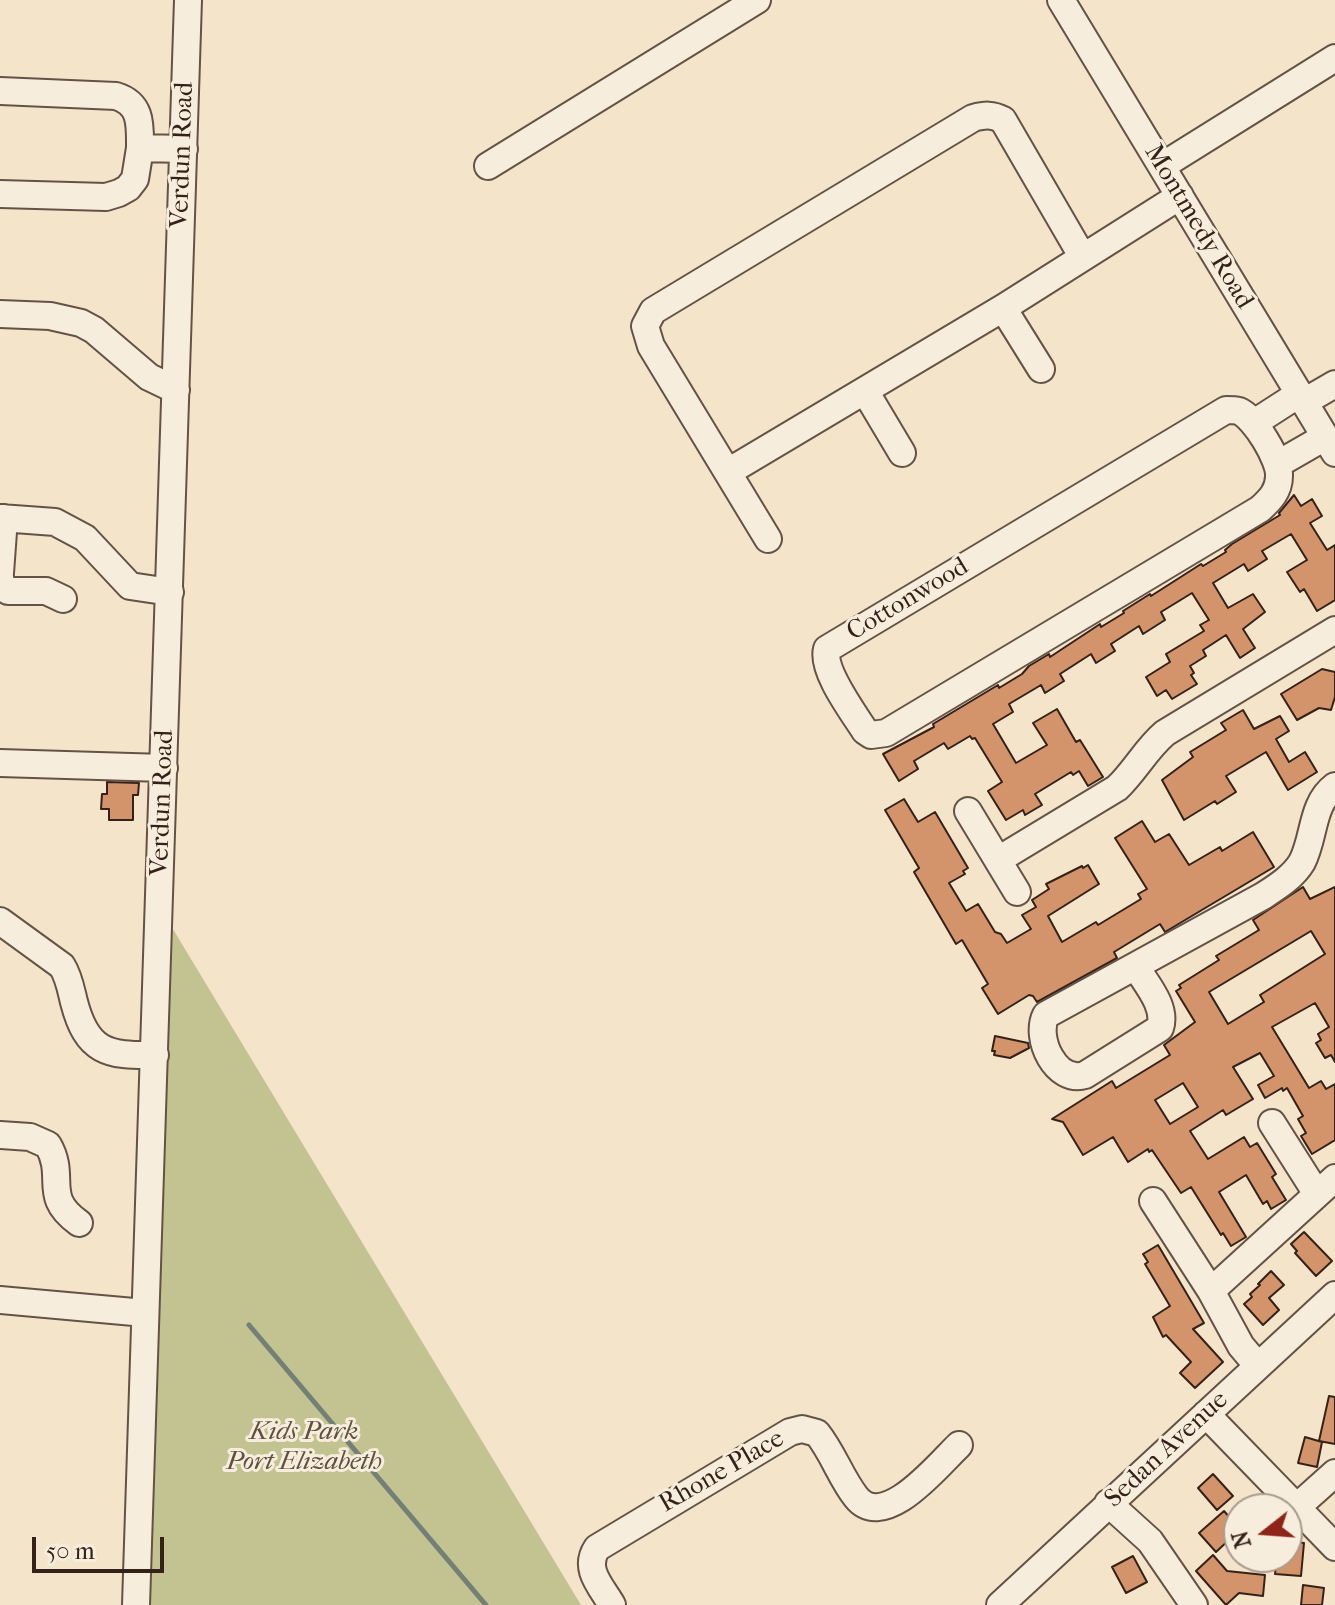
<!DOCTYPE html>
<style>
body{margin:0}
#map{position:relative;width:1335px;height:1605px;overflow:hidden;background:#f3e4ca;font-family:"IM FELL French Canon",serif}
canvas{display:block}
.north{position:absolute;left:1223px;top:1493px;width:80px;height:80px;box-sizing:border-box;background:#f7eddd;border:2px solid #a99b8f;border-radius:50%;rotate:253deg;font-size:22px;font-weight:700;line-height:32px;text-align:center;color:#342119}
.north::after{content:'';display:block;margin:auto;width:28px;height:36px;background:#8f2418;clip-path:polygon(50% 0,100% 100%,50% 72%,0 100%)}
.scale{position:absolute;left:32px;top:1537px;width:132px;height:36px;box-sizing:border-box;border:4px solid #342119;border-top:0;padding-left:10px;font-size:24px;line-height:28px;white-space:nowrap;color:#342119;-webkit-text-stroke:6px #f7eddd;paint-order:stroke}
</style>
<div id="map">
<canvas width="1335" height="1605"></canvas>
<div class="north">N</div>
<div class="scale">50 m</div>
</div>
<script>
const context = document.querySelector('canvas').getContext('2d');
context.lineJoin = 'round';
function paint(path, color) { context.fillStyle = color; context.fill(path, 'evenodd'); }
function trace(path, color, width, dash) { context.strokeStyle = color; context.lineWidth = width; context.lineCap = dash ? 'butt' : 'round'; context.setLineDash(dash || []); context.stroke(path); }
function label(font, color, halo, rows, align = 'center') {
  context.font = font + ' "IM FELL French Canon",serif'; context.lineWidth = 6; context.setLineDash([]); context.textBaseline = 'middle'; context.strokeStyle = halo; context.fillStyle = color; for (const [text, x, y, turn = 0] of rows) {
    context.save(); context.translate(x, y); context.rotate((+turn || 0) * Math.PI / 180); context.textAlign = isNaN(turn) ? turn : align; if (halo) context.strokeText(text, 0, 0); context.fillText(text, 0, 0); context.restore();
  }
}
paint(new Path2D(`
 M 165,916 L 581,1605 L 143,1605 Z`), '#c3c291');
trace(new Path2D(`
 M 249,1325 L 486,1605`), '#728075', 5);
const building = new Path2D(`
 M 1294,495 L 1301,506 L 1312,499 L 1322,516 L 1310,523 L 1327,550 L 1335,545 L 1335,600 L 1317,611 L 1304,589 L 1300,592 L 1287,572 L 1307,560 L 1291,534 L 1262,551 L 1267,559 L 1248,571 L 1244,564 L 1213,583 L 1228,608 L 1253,594 L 1265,612 L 1243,629 L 1255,648 L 1240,658 L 1226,635 L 1203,650 L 1206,656 L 1190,666 L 1194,673 L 1191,675 L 1197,684 L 1172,699 L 1166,690 L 1157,696 L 1146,677 L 1170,662 L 1166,654 L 1204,631 L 1200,625 L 1209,620 L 1192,593 L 1161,612 L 1165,620 L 1143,634 L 1139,626 L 1111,644 L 1115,651 L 1096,663 L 1091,654 L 1060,674 L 1064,681 L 1045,693 L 1041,685 L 1009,704 L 1013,712 L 993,724 L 1016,763 L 1047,745 L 1033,723 L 1057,709 L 1076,742 L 1080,740 L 1103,777 L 1088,786 L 1079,771 L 1073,775 L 1071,772 L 1035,794 L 1042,805 L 1025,815 L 1023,810 L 1006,820 L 988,791 L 1002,782 L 975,738 L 972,739 L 970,736 L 948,749 L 944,743 L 914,761 L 918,769 L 899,781 L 883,754 L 934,727 L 933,724 L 998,685 L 999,688 L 1022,674 L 1029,666 L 1049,654 L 1050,657 L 1100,624 L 1101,627 L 1124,613 L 1123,611 L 1150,594 L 1151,596 L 1201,564 L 1203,566 L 1226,552 L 1225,550 L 1232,544 L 1280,515 L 1279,513 Z
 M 1322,669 L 1335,672 L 1335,697 L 1331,710 L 1319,708 L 1297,720 L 1281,694 Z
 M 1243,710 L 1254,729 L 1280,716 L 1289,731 L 1276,739 L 1289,762 L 1305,752 L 1317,772 L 1288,790 L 1266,752 L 1226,776 L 1236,792 L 1217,804 L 1215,801 L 1184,820 L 1162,780 L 1193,757 L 1190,752 L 1226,730 L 1221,723 Z
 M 107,782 L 139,783 L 138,795 L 133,795 L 133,820 L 109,820 L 109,809 L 101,809 L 102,794 L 107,794 Z
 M 904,799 L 918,822 L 935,812 L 968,868 L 963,871 L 965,874 L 949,883 L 966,911 L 978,904 L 995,932 L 1001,934 L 1007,943 L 1031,929 L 1022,915 L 1036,907 L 1032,900 L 1049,889 L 1046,884 L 1082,866 L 1083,868 L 1088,865 L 1099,884 L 1048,916 L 1062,942 L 1096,922 L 1098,925 L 1141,899 L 1138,894 L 1147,889 L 1115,838 L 1142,821 L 1155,842 L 1169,834 L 1189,865 L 1220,847 L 1222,851 L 1253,832 L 1274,867 L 1165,932 L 1160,924 L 1114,952 L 1117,958 L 1037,1002 L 1033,996 L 1029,995 L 998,1014 L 982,988 L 988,984 L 962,940 L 956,944 L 914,872 L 919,868 L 885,810 Z
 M 1303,887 L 1310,899 L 1335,887 L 1335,1062 L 1331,1055 L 1325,1058 L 1316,1043 L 1321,1040 L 1318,1034 L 1329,1027 L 1315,1003 L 1272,1027 L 1309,1088 L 1321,1081 L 1326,1089 L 1335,1084 L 1335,1140 L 1312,1154 L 1301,1136 L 1306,1133 L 1298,1119 L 1303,1116 L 1287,1088 L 1283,1091 L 1282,1088 L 1265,1098 L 1258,1085 L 1274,1076 L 1260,1053 L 1233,1067 L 1253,1099 L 1226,1115 L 1223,1110 L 1190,1131 L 1208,1159 L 1244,1137 L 1250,1147 L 1257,1143 L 1276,1174 L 1272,1177 L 1286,1200 L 1271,1209 L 1267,1201 L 1263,1204 L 1246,1175 L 1219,1192 L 1246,1237 L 1231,1246 L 1223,1233 L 1221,1235 L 1191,1187 L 1181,1193 L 1152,1150 L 1149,1152 L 1148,1149 L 1128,1162 L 1113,1137 L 1083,1155 L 1063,1122 L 1052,1119 L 1112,1081 L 1116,1088 L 1170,1055 L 1164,1045 L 1195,1022 L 1176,991 L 1181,988 L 1179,985 L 1219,960 L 1216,956 L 1259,930 L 1253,920 ZM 1311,931 L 1325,954 L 1260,995 L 1264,1002 L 1228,1024 L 1209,992 ZM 1183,1083 L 1198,1107 L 1170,1124 L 1155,1100 Z
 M 995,1036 L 1028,1043 L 1029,1048 L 1010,1058 L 994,1055 L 995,1051 L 992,1051 Z
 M 1304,1232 L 1332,1261 L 1316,1276 L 1295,1253 L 1297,1251 L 1291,1244 Z
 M 1158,1245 L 1204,1323 L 1193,1329 L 1223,1362 L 1195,1388 L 1180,1373 L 1191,1362 L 1166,1335 L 1163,1337 L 1153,1317 L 1170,1306 L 1145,1264 L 1148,1262 L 1143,1254 Z
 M 1271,1271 L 1284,1285 L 1269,1298 L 1279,1310 L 1263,1325 L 1244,1304 L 1252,1297 L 1250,1294 L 1260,1285 L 1258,1284 Z
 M 1329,1396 L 1335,1397 L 1335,1444 L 1319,1441 Z
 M 1305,1437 L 1322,1442 L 1317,1467 L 1298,1463 Z
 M 1213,1474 L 1233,1496 L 1217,1510 L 1198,1488 Z
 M 1224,1511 L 1238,1527 L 1228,1535 L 1231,1538 L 1216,1552 L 1199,1533 Z
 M 1287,1541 L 1304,1543 L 1301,1576 L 1275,1574 L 1277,1557 L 1287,1557 Z
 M 1213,1555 L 1227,1571 L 1265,1575 L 1263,1596 L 1239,1593 L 1226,1605 L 1196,1571 Z
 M 1133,1556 L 1147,1582 L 1126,1593 L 1112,1567 Z
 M 1303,1585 L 1324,1588 L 1322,1605 L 1301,1605 Z`);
paint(building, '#d4946b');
trace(building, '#342119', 2);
const minor = new Path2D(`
 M 1061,0 L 1335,453
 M 0,91 L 116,96 C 142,104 140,125 140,148
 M 488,166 L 757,0
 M 1162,166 L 1335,58
 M 0,194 L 106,197 L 119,193 L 128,188 L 135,179 L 140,148 L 184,149
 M 1003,308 L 1041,369
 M 0,314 L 50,316 L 81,323 L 94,330 L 149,377 L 176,390
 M 865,391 L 902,453
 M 1304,402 L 1335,384
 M 1226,410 C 1230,410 1235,410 1239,411 C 1255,418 1280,460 1279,476 C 1279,491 1270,500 1260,509 L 886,733 L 871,735 L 865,731 C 853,712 821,670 827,649 Z
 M 1254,423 L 1299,394
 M 1278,464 L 1325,437
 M 728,472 L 1003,308 L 1180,196
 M 0,518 L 55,522 L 85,538 L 130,586 L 170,592
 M 768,539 L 651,346 L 645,326 L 653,311 L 973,118 C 985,115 992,114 1003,120 L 1082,256
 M 0,573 L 4,518
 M 0,577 L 1,584 L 8,591 L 46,591 L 63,599
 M 0,763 L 164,768
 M 968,811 L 1017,892
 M 998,860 L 1117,788 C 1135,771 1146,749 1165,733 L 1335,630
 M 0,921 L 62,966 C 69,977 71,990 74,1002 C 87,1052 107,1056 155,1055
 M 1136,967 C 1147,985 1167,1007 1160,1028 L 1085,1075 C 1056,1084 1034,1038 1046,1015 L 1263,896 C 1277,887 1293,877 1302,862 C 1315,837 1311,804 1335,786
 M 1272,1123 L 1317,1194
 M 0,1135 L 30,1137 L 48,1145 C 67,1178 41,1196 79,1223
 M 1153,1201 L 1211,1291 L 1241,1346 L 1258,1366
 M 1211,1291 L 1335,1178
 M 0,1300 L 145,1313
 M 1206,1414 L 1335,1547
 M 1108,1503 L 1150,1541 L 1194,1605
 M 1297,1507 L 1335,1473
 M 136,1605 L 188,0
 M 612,1605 C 601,1586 583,1569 597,1548 L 790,1432 L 802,1429 L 817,1433 C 833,1453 841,1478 856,1497 C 884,1533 939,1464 959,1445
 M 1000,1605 L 1335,1295`);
trace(minor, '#645245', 30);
trace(minor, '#f7eddd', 26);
label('26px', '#342119', '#f7eddd', [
 ["Verdun Road",183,155,-88],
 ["Montmedy Road",1198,227,59],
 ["Cottonwood",908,600,-31],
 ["Verdun Road",163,803,-88],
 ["Sedan Avenue",1167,1450,-43],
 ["Rhone Place",722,1472,-30]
]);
label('italic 26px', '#5f513d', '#f7eddd', [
 ["Kids Park",304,1433],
 ["Port Elizabeth",304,1463]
]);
</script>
